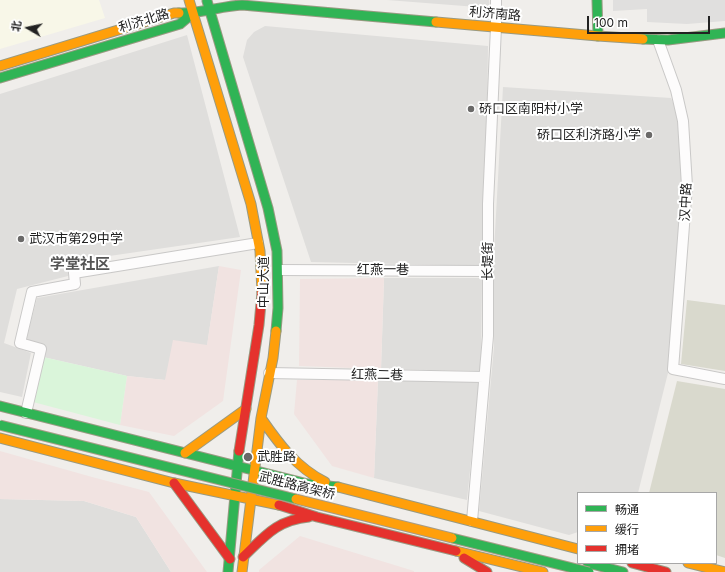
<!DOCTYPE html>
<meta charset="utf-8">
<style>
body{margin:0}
#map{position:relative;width:725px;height:572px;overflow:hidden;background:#f0eeeb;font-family:Inter,"Noto Sans SC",sans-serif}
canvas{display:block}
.legend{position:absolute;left:577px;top:492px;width:140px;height:72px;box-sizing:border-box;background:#fff;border:1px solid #a7a7a7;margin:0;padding:5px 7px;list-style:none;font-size:12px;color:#222}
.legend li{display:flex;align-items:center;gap:8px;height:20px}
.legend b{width:20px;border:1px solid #a7a7a7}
.north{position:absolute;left:8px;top:8px;width:40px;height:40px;-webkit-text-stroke:3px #fff;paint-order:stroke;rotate:279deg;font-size:11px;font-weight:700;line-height:16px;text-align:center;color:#222}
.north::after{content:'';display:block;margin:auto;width:14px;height:18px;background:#222;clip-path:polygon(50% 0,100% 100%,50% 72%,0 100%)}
.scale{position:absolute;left:587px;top:16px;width:123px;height:18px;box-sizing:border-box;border:2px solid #222;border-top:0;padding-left:5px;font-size:12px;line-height:14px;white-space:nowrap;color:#222;-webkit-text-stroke:3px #fff;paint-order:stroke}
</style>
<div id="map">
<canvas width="725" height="572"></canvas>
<ul class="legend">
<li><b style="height:5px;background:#30b455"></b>畅通</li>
<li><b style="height:5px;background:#ff9f0a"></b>缓行</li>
<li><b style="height:5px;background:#e5322d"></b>拥堵</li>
</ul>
<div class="north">北</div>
<div class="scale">100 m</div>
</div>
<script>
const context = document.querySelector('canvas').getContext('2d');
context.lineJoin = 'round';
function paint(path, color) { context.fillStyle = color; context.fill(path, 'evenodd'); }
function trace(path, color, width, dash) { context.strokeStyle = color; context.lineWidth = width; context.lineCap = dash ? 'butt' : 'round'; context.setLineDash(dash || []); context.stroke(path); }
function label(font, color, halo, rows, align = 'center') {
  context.font = font + ' Inter,"Noto Sans SC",sans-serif'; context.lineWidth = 4; context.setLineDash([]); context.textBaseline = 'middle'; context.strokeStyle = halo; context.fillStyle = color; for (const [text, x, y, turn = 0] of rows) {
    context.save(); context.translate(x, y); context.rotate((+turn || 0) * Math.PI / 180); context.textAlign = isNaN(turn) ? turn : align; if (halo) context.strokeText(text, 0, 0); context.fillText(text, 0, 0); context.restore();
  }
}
paint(new Path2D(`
 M 387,0 L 489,0 L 490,8 Z
 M 265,26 L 488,46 L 485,266 L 311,262 L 243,57 L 247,40 L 254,32 Z
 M 187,35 L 240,237 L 68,262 L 68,276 L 17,289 L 4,343 L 31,353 L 22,397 L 0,392 L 0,94 Z
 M 503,87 L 671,98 L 682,123 L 683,184 L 668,373 L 638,493 L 578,493 L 578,532 L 569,535 L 479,511 L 494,347 L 493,269 Z
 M 219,266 L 207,346 L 165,380 L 127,376 L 43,357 L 46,346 L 26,341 L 37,298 Z
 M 384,278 L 482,278 L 481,371 L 381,369 Z
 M 378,380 L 479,382 L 467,500 L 374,478 Z
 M 0,499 L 84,501 L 136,517 L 171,572 L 0,572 Z`), '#dfdedc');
paint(new Path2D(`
 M 219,266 L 241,270 L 223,401 L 174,436 L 120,425 L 127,376 L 165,380 L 173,340 L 207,345 Z
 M 384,278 L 381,369 L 299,366 L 300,279 Z
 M 297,380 L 378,380 L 374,478 L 332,466 L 294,414 Z
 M 0,451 L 92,477 L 149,492 L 207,572 L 171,572 L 136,517 L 84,501 L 0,499 Z
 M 300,536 L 414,571 L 414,572 L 259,572 L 259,570 Z`), '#f1e3e1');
paint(new Path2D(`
 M 0,0 L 99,0 L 105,18 L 0,49 Z`), '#f8f7e8');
paint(new Path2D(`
 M 687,300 L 725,305 L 725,371 L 681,364 Z
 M 677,381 L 725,389 L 725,558 L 716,555 L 716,493 L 649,493 Z`), '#d9d9cd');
paint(new Path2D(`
 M 43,357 L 127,376 L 120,425 L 33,402 Z`), '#daf5da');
paint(new Path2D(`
 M 613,0 L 725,0 L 725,21 L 687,24 L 647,22 L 647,9 L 613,11 Z`), '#e0dfde');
const street = new Path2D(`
 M 658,40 L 676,90 L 683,121 L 687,186 L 673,369 L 725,379
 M 278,270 L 488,271
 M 269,373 L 484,377
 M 26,413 L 41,349 L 20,343 L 32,292 L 75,284 L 74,273 L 258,243
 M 472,521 L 488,336 L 488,204 L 496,27 L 496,0`);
const fast = new Path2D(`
 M 597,0 L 598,36
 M 207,1 L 268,208 L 277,251 L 278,308 L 276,331
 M 179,13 C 200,14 221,6 242,5 L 436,22
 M 643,39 L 668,40 L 725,33
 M 0,78 L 180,24 L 193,13
 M 0,406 L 308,484 L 338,487
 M 588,563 L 623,572
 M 228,572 L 239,451`);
const slow = new Path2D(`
 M 189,0 L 251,204 L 260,251 L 262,292
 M 436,22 L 598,36 L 643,39
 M 0,66 L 174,13 L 179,13
 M 261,418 C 279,444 296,467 325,482
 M 0,438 L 174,483 L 279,505
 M 185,453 L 246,409
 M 338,487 L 578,549
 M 456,551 L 543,572
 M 688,563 L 725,572
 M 242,572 L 261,418 L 273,358 L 276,331`);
const jam = new Path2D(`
 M 239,451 L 259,325 L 262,292
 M 174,483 L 230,559
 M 279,505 L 317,517 L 456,551
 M 243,557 C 265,536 277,520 309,517
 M 464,558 L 487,572
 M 632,563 L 666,572`);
trace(street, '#c9c8c7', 12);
trace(fast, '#999a82', 11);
trace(slow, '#999a82', 11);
trace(jam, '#999a82', 11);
trace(street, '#fdfcfc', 10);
trace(fast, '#30b455', 9);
trace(slow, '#ff9f0a', 9);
trace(jam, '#e5322d', 9);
const fastBridge = new Path2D(`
 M 0,425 L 296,499
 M 452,538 L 589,572`);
const slowBridge = new Path2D(`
 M 296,499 L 452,538`);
trace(fastBridge, '#a79c86', 11, []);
trace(slowBridge, '#a79c86', 11, []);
trace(fastBridge, '#30b455', 9);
trace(slowBridge, '#ff9f0a', 9);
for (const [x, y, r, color] of [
 [471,109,4,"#6a6968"],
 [649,135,4,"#6a6968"],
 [21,239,4,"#6a6968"],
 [248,457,5,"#6a6968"]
]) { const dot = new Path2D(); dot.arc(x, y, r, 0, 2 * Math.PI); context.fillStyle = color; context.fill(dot); trace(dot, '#fff', 1.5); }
label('13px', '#222', '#fff', [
 ["利济南路",495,14,5],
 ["利济北路",144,21,-17],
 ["汉中路",686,202,-87],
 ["长堤街",488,261,-90],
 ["红燕一巷",383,270],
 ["中山大道",264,282,-90],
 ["红燕二巷",377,375,1],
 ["武胜路高架桥",297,486,14]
]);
label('13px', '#222', '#fff', [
 ["硚口区南阳村小学",479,109],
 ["硚口区利济路小学",641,135,"right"],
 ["武汉市第29中学",29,239],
 ["武胜路",257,457]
], 'left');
label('bold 15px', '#555', '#fff', [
 ["学堂社区",80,264]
]);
</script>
